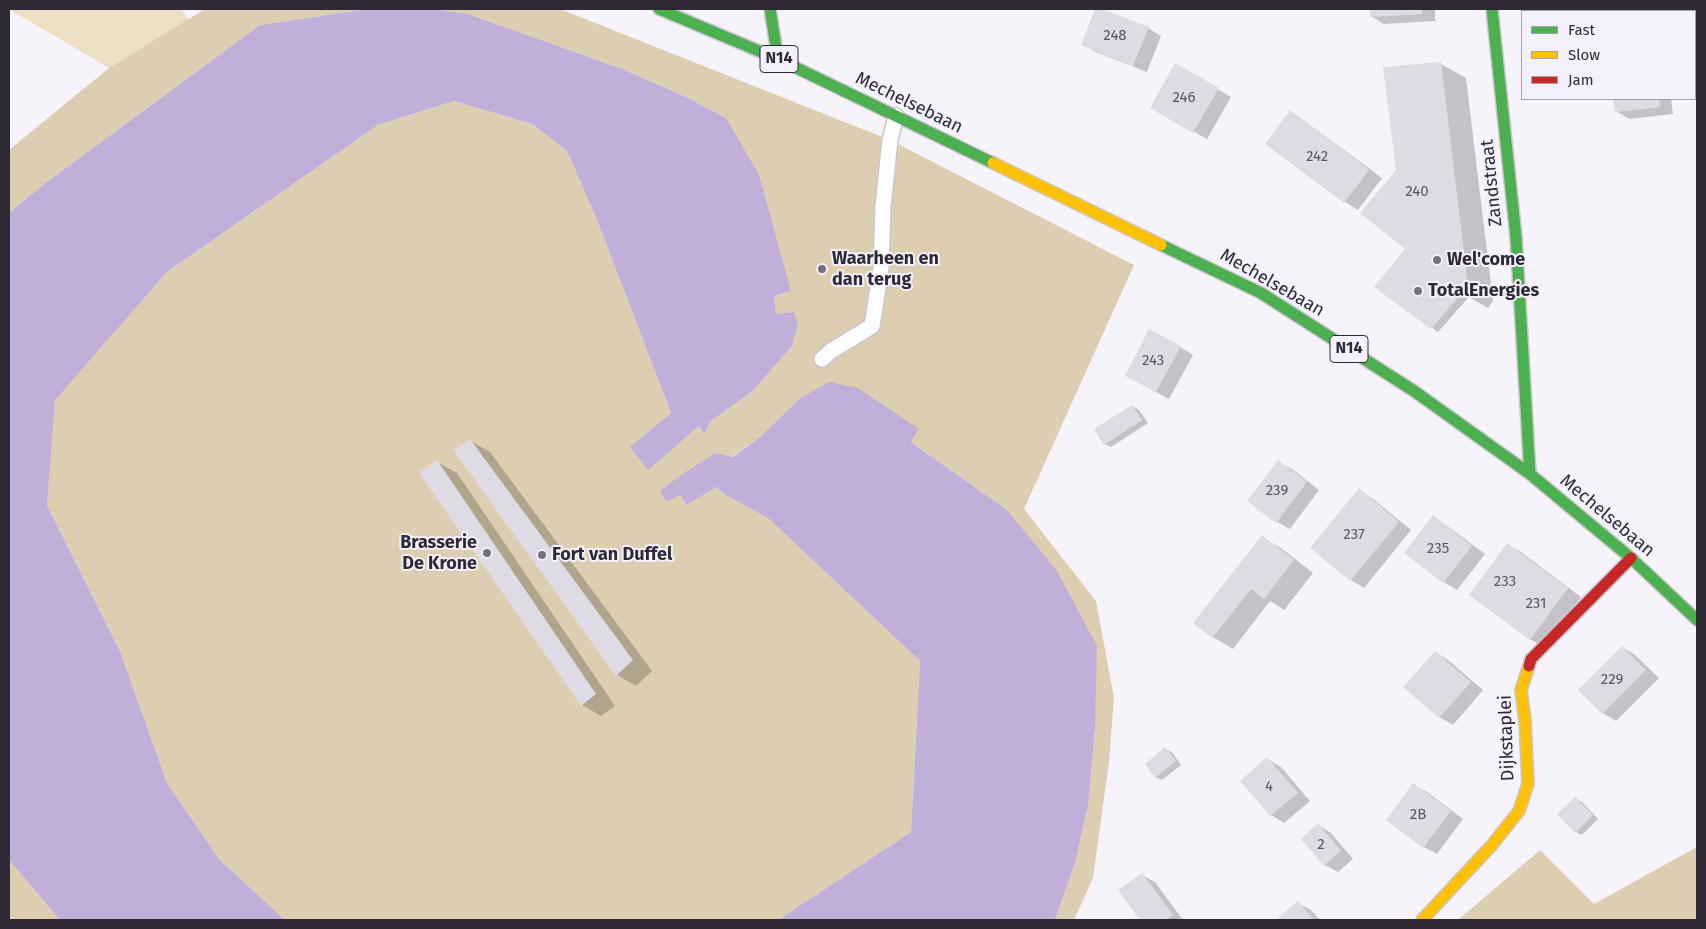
<!DOCTYPE html>
<style>
body{margin:0}
#map{position:relative;width:1706px;height:929px;overflow:hidden;background:#f6f3fa;font-family:"Fira Sans",sans-serif}
canvas{display:block}
.frame{position:absolute;inset:0;border:10px solid #2e2935;pointer-events:none}
.legend{position:absolute;left:1521px;top:10px;width:175px;height:90px;box-sizing:border-box;background:#f5f0fd;border:1px solid #a5a0ad;margin:0;padding:6px 9px;list-style:none;font-size:15px;color:#2e2935}
.legend li{display:flex;align-items:center;gap:10px;height:25px}
.legend b{width:25px;border:1px solid #a5a0ad}
</style>
<div id="map">
<canvas width="1706" height="929"></canvas>
<div class="frame"></div>
<ul class="legend">
<li><b style="height:6px;background:#4caf50"></b>Fast</li>
<li><b style="height:6px;background:#ffc107"></b>Slow</li>
<li><b style="height:6px;background:#c62828"></b>Jam</li>
</ul>
</div>
<script>
const context = document.querySelector('canvas').getContext('2d');
context.lineJoin = 'round';
function paint(path, color) { context.fillStyle = color; context.fill(path, 'evenodd'); }
function trace(path, color, width, dash) { context.strokeStyle = color; context.lineWidth = width; context.lineCap = dash ? 'butt' : 'round'; context.setLineDash(dash || []); context.stroke(path); }
function label(font, color, halo, rows, align = 'center') {
  context.font = font + ' "Fira Sans",sans-serif'; context.lineWidth = 4; context.setLineDash([]); context.textBaseline = 'middle'; context.strokeStyle = halo; context.fillStyle = color; for (const [text, x, y, turn = 0] of rows) {
    context.save(); context.translate(x, y); context.rotate((+turn || 0) * Math.PI / 180); context.textAlign = isNaN(turn) ? turn : align; if (halo) context.strokeText(text, 0, 0); context.fillText(text, 0, 0); context.restore();
  }
}
paint(new Path2D(`
 M 9,9 L 181,9 L 189,20 L 109,68 Z`), '#eddfc5');
paint(new Path2D(`
 M 205,9 L 368,9 L 260,25 L 44,184 L 9,213 L 9,150 L 109,68 Z
 M 435,9 L 560,9 L 890,140 L 1134,265 L 1024,509 L 1096,601 L 1114,698 L 1109,762 L 1093,878 L 1074,920 L 1055,920 L 1075,863 L 1088,806 L 1095,730 L 1007,510 L 911,442 L 919,429 L 799,399 L 760,437 L 732,457 L 715,453 L 680,495 L 686,505 L 717,487 L 724,494 L 769,519 L 920,661 L 911,832 L 778,920 L 285,920 L 219,859 L 167,783 L 120,651 L 47,505 L 54,400 L 167,272 L 378,125 L 454,101 L 532,124 L 567,151 L 595,215 L 671,413 L 631,447 L 648,469 L 699,426 L 704,434 L 711,421 L 753,391 L 792,346 L 798,325 L 776,315 L 774,296 L 791,291 L 726,118 L 686,97 L 620,68 L 468,14 Z
 M 1697,847 L 1697,920 L 1458,920 L 1540,850 L 1594,904 Z
 M 9,860 L 60,920 L 9,920 Z`), '#deceb1');
paint(new Path2D(`
 M 368,9 L 435,9 L 468,14 L 620,68 L 686,97 L 726,118 L 759,175 L 791,291 L 774,296 L 776,314 L 794,312 L 798,325 L 792,346 L 753,391 L 711,421 L 704,434 L 699,426 L 648,470 L 630,447 L 671,413 L 595,215 L 567,151 L 532,124 L 454,101 L 378,125 L 167,272 L 55,400 L 47,505 L 120,651 L 167,783 L 219,859 L 285,920 L 60,920 L 9,860 L 9,213 L 44,184 L 260,25 Z
 M 829,382 L 858,388 L 919,429 L 911,442 L 1007,510 L 1057,571 L 1097,646 L 1095,730 L 1088,806 L 1075,863 L 1055,920 L 778,920 L 911,832 L 920,661 L 769,519 L 724,494 L 717,487 L 686,505 L 680,495 L 666,502 L 660,491 L 681,475 L 715,453 L 733,457 L 760,437 L 799,399 Z`), '#c0afd8');
paint(new Path2D(`
 M 1096,9 L 1148,28 L 1161,36 L 1147,72 L 1096,52 L 1083,45 Z
 M 1371,9 L 1435,9 L 1435,21 L 1384,24 L 1371,16 Z
 M 1605,9 L 1657,9 L 1658,11 L 1605,11 Z
 M 1441,64 L 1466,78 L 1493,301 L 1488,308 L 1469,297 L 1438,332 L 1376,287 L 1407,249 L 1397,171 Z
 M 1176,65 L 1231,97 L 1207,139 L 1151,108 Z
 M 1614,99 L 1671,99 L 1673,114 L 1629,119 L 1616,111 Z
 M 1290,112 L 1303,120 L 1382,178 L 1358,210 L 1345,202 L 1267,143 Z
 M 1180,347 L 1193,355 L 1169,399 L 1139,383 Z
 M 1132,406 L 1139,410 L 1148,423 L 1111,447 L 1105,444 Z
 M 470,441 L 490,452 L 652,671 L 636,686 L 617,675 Z
 M 437,462 L 457,473 L 615,706 L 601,716 L 582,705 Z
 M 1278,462 L 1292,469 L 1319,490 L 1290,529 L 1277,522 Z
 M 1359,490 L 1372,498 L 1411,530 L 1364,588 L 1351,580 Z
 M 1433,517 L 1446,525 L 1485,554 L 1457,590 L 1444,582 L 1405,553 Z
 M 1262,537 L 1281,548 L 1313,573 L 1284,610 L 1270,601 L 1233,649 L 1213,637 L 1195,623 Z
 M 1508,545 L 1521,552 L 1581,597 L 1543,647 L 1530,639 Z
 M 1622,647 L 1635,655 L 1659,678 L 1616,721 L 1603,713 L 1580,690 Z
 M 1435,652 L 1448,660 L 1483,690 L 1453,725 L 1439,717 Z
 M 1165,749 L 1172,752 L 1181,765 L 1162,780 L 1156,777 Z
 M 1267,759 L 1281,767 L 1310,801 L 1284,823 L 1271,815 L 1242,781 Z
 M 1414,785 L 1427,792 L 1463,819 L 1437,854 L 1424,847 L 1388,820 Z
 M 1575,798 L 1582,802 L 1598,819 L 1582,835 L 1576,832 Z
 M 1318,825 L 1331,833 L 1353,859 L 1338,872 L 1325,865 Z
 M 1142,875 L 1155,882 L 1183,920 L 1142,920 L 1120,891 Z
 M 1298,903 L 1311,910 L 1320,920 L 1282,920 L 1280,918 Z`), '#0003');
paint(new Path2D(`
 M 1095,9 L 1102,9 L 1149,27 L 1133,66 L 1081,45 Z
 M 1370,9 L 1422,9 L 1422,14 L 1370,17 Z
 M 1603,9 L 1645,9 L 1645,11 L 1604,11 Z
 M 1441,62 L 1468,286 L 1431,329 L 1374,287 L 1405,249 L 1360,213 L 1396,170 L 1383,67 Z
 M 1175,63 L 1219,88 L 1193,133 L 1150,108 Z
 M 1613,99 L 1659,99 L 1660,107 L 1615,112 Z
 M 1290,110 L 1369,170 L 1344,203 L 1265,144 Z
 M 1149,329 L 1181,346 L 1156,392 L 1125,376 Z
 M 1132,405 L 1142,420 L 1104,445 L 1094,429 Z
 M 470,439 L 633,660 L 616,676 L 453,450 Z
 M 437,460 L 596,694 L 581,706 L 419,473 Z
 M 1278,460 L 1307,482 L 1276,523 L 1247,501 Z
 M 1359,488 L 1399,522 L 1350,581 L 1310,548 Z
 M 1433,515 L 1472,546 L 1443,583 L 1404,553 Z
 M 1262,535 L 1294,560 L 1264,599 L 1251,589 L 1212,638 L 1193,623 Z
 M 1507,543 L 1568,588 L 1530,640 L 1469,595 Z
 M 1622,646 L 1646,670 L 1602,714 L 1578,690 Z
 M 1435,651 L 1471,682 L 1439,718 L 1403,687 Z
 M 1165,747 L 1176,761 L 1155,778 L 1145,764 Z
 M 1267,757 L 1298,793 L 1270,816 L 1240,781 Z
 M 1413,783 L 1451,811 L 1423,848 L 1386,820 Z
 M 1575,797 L 1593,815 L 1575,833 L 1557,814 Z
 M 1318,823 L 1341,851 L 1324,866 L 1301,839 Z
 M 1142,873 L 1173,915 L 1165,920 L 1140,920 L 1118,890 Z
 M 1298,901 L 1314,920 L 1280,920 L 1278,918 Z`), '#dfdbe4');
const lane = new Path2D(`
 M 822,359 L 831,351 L 872,326 L 881,268 L 883,206 L 890,140 L 896,116`);
const fast = new Path2D(`
 M 659,9 L 778,59 L 993,163
 M 770,9 L 778,59
 M 1492,9 L 1516,237 L 1530,474
 M 1161,245 L 1261,293 L 1414,391 L 1530,474 L 1631,558 L 1697,620`);
const slow = new Path2D(`
 M 993,163 L 1161,245
 M 1422,920 L 1491,846 L 1519,811 L 1528,784 L 1525,720 L 1521,690 L 1529,666`);
const jam = new Path2D(`
 M 1529,666 L 1531,659 L 1631,558`);
trace(lane, '#cac6cf', 18);
trace(fast, '#cac6cf', 14);
trace(slow, '#cac6cf', 14);
trace(jam, '#cac6cf', 14);
trace(lane, '#fefdfe', 15);
trace(fast, '#4caf50', 11);
trace(slow, '#ffc107', 11);
trace(jam, '#c62828', 11);
for (const [x, y, r, color] of [
 [1437,260,5,"#74707a"],
 [822,269,5,"#74707a"],
 [1418,291,5,"#74707a"],
 [487,553,5,"#74707a"],
 [542,555,5,"#74707a"]
]) { const dot = new Path2D(); dot.arc(x, y, r, 0, 2 * Math.PI); context.fillStyle = color; context.fill(dot); trace(dot, '#f5f0fd', 2); }
label('15px', '#5b5662', null, [
 ["248",1115,36],
 ["246",1184,98],
 ["242",1317,157],
 ["240",1417,192],
 ["243",1153,361],
 ["239",1277,491],
 ["237",1354,535],
 ["235",1438,549],
 ["233",1505,582],
 ["231",1536,604],
 ["229",1612,680],
 ["4",1269,787],
 ["2B",1418,815],
 ["2",1321,845]
]);
for (const [x, y, w] of [
 [779,59,38],
 [1349,349,38]
]) { const box = new Path2D(); box.roundRect(x - w / 2, y - 13.5, w, 27, 4); context.fillStyle = '#f5f0fd'; context.fill(box); trace(box, '#2e2935', 1); }
label('bold 16px', '#2e2935', null, [
 ["N14",779,59],
 ["N14",1349,349]
]);
label('18px', '#2e2935', '#f5f0fd', [
 ["Mechelsebaan",909,103,26],
 ["Zandstraat",1492,183,-96],
 ["Mechelsebaan",1272,283,30],
 ["Mechelsebaan",1607,516,40],
 ["Dijkstaplei",1507,738,-92]
]);
label('bold 18px', '#2e2935', '#f5f0fd', [
 ["Waarheen en",832,259],
 ["dan terug",832,280],
 ["Wel'come",1447,260],
 ["TotalEnergies",1428,291],
 ["Brasserie",477,543,"right"],
 ["De Krone",477,564,"right"],
 ["Fort van Duffel",552,555]
], 'left');
</script>
